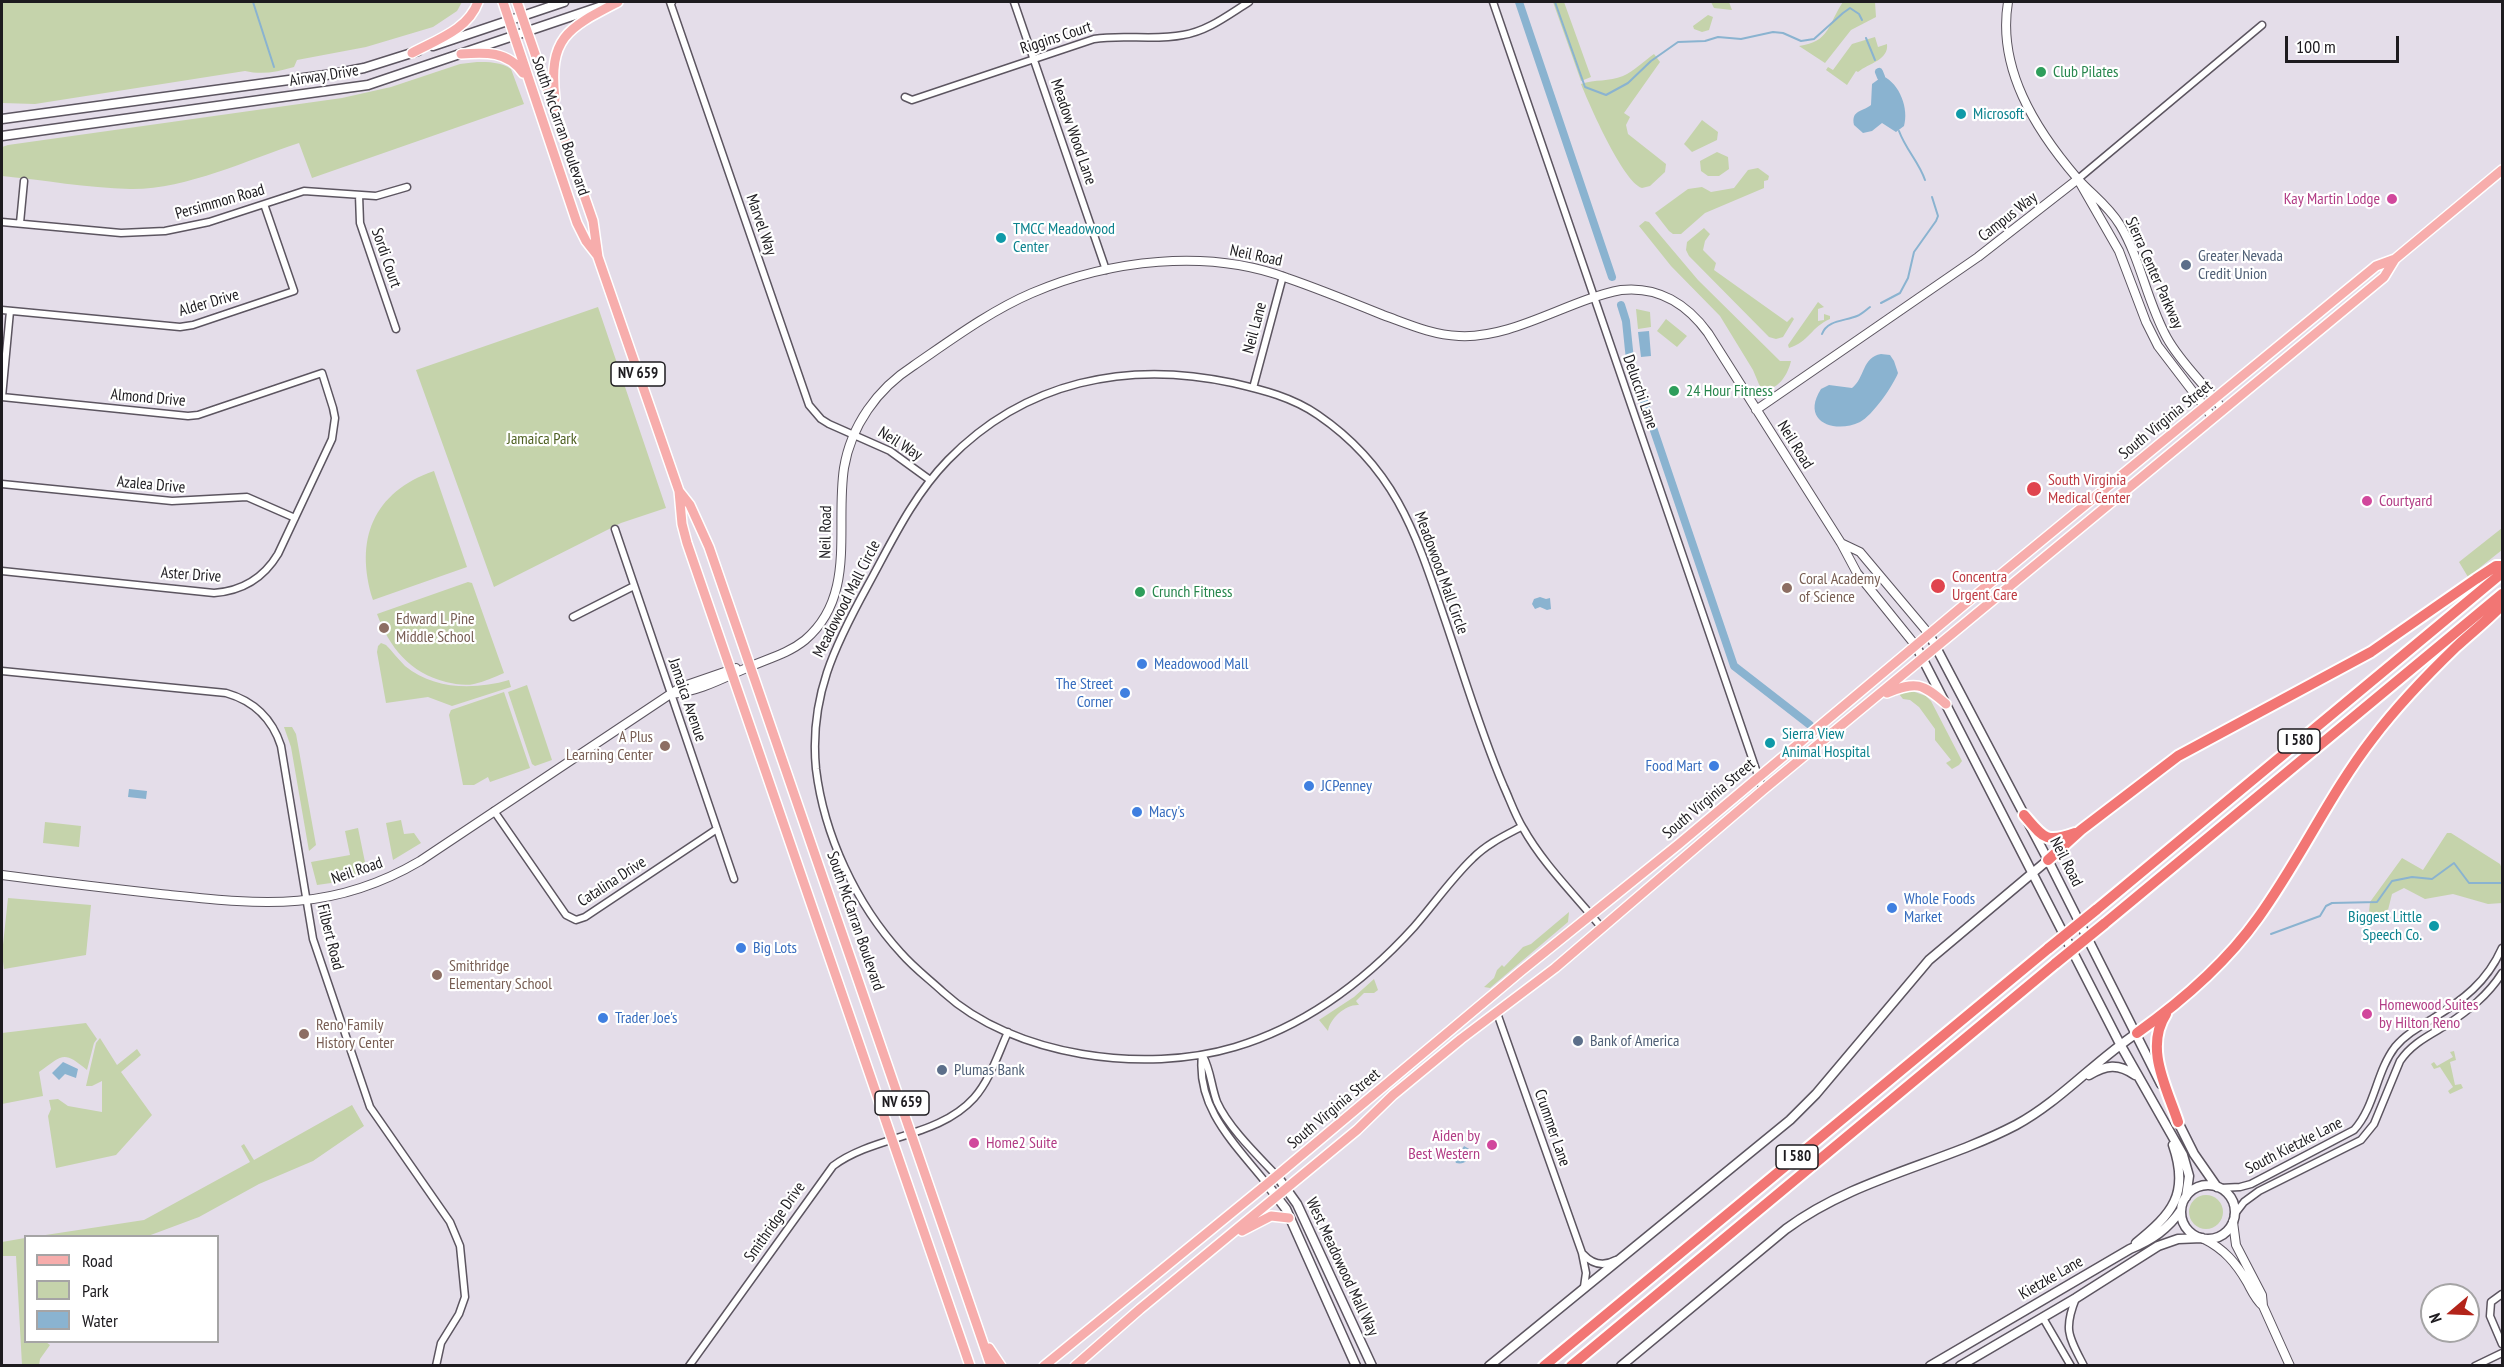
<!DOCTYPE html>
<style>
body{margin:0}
#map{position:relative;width:2504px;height:1367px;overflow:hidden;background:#e4dde9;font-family:"PT Sans Narrow",sans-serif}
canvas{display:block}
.frame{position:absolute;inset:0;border:3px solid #1d1b1f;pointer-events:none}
.legend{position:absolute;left:24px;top:1235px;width:195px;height:108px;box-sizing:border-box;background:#fff;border:2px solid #a5a4a5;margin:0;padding:8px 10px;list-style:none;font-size:18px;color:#1d1b1f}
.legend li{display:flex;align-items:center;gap:12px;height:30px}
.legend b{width:30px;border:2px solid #a5a4a5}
.north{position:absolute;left:2420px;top:1283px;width:60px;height:60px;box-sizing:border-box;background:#fff;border:2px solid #a5a4a5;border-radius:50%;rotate:251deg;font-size:16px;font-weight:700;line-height:24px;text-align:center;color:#1d1b1f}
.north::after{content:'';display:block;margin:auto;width:21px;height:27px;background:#b3241a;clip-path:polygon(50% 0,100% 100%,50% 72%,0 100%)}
.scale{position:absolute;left:2285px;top:36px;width:114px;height:27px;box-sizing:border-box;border:3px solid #1d1b1f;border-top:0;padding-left:8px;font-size:18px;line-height:21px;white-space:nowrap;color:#1d1b1f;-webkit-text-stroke:4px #fff;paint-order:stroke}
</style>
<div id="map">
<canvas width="2504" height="1367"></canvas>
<div class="frame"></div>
<ul class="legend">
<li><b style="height:8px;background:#f7adac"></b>Road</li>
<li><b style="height:16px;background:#c5d3ab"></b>Park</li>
<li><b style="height:16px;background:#8ab3d0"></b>Water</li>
</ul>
<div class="north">N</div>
<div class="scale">100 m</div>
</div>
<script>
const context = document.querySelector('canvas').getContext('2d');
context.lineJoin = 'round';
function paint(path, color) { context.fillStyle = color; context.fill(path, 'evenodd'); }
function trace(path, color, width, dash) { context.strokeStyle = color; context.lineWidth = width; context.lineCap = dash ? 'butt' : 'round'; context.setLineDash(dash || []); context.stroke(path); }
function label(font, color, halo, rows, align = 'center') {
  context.font = font + ' "PT Sans Narrow",sans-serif'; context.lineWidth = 4.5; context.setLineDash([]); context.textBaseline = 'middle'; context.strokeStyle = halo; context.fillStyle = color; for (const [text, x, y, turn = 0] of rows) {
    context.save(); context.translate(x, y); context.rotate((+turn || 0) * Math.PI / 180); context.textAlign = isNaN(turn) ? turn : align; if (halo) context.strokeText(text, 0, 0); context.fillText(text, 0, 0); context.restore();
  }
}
paint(new Path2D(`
 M 2,2 L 462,2 L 457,11 L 433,27 L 366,47 L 297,60 L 294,67 C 277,72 262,75 245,71 L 35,104 L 2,103 Z
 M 1553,2 L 1564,2 L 1591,77 L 1581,81 Z
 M 1711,2 L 1729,2 L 1732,10 L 1714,8 Z
 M 1843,2 L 1875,2 L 1876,17 L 1851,30 L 1825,63 L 1799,46 C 1830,42 1828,24 1843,2 Z
 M 1708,15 L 1713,17 L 1709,30 L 1702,32 L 1694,29 L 1693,26 Z
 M 1875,37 L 1878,47 L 1887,44 C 1889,60 1869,63 1858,72 L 1856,71 L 1847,85 L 1826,70 L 1828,67 L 1833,70 L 1852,44 Z
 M 1654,54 L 1660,62 L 1624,113 L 1630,117 L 1626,125 L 1628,134 L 1666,164 L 1665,172 L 1650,186 L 1642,188 C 1623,182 1589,104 1581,84 C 1595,79 1609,82 1623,76 C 1634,71 1644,61 1654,54 Z
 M 477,62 C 488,62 502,62 511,69 L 524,104 L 312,178 L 299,143 C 247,160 185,190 130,189 C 87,188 44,180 2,176 L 2,147 L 8,145 L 342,98 L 391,87 L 460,64 Z
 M 1702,120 L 1718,132 L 1717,140 L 1692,152 L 1684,144 Z
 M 1717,152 L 1728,157 L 1729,169 L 1719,176 L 1708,176 L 1701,171 L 1700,161 Z
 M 1758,168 L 1769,176 L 1768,180 L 1764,181 L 1764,188 L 1705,213 L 1681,234 L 1673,234 L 1669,231 L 1655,213 L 1688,189 L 1702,187 L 1711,192 L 1734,188 L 1748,170 Z
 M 1645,221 L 1649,222 L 1698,280 L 1780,361 L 1791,361 C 1788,374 1778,392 1761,389 L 1753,370 L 1720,316 L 1671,266 L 1639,226 Z
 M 1704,228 L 1710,234 L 1705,241 L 1703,250 L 1716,263 L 1714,270 L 1787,322 L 1792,317 L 1794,319 L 1783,337 L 1776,339 L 1769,337 L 1689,256 L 1686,250 L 1687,242 Z
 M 1818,302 L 1824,307 L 1818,309 L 1818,321 L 1824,320 L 1824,314 L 1830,316 L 1830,319 C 1811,327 1809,342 1789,348 L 1788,345 Z
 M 598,307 L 666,508 L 621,523 L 494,587 L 416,370 Z
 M 1636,309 L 1650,312 L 1651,327 L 1638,329 Z
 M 1666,319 L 1687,336 L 1677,347 L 1657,331 Z
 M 434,471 L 467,567 L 373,600 C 354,540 373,492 434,471 Z
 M 2502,528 L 2502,550 L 2468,577 L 2459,562 Z
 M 468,582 L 472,583 L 504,673 C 494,677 484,682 474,684 C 465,686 455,684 446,682 C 410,673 389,647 377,614 Z
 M 381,643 L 386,645 C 392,651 398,659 405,666 C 434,690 475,690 509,680 L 511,687 L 452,706 L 428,697 L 386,703 L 377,652 L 378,646 Z
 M 527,685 L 552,760 L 535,766 L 532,764 L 508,692 Z
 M 1912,691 L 1926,696 L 1931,701 L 1962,761 L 1959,765 L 1952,769 L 1946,763 L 1951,760 L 1935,740 L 1935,729 L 1919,707 L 1910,700 L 1903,699 L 1899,694 Z
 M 504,692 L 530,768 L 490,782 L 488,777 L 474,785 L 463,785 L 449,715 L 451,710 Z
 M 284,727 L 292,727 L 296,734 L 316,845 L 309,851 L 291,747 Z
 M 401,820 L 404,834 L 414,833 L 421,843 L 393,860 L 386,823 Z
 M 45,822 L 81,826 L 79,847 L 43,843 Z
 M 358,828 L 367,872 L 338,882 L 317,885 L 311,862 L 350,855 L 345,831 Z
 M 2447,833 L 2451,833 L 2500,864 L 2502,869 L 2502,903 L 2488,904 L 2453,894 L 2425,899 L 2404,888 L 2392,894 L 2388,910 L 2378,918 L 2369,912 L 2370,902 L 2402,858 L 2423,870 Z
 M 8,898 L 91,905 L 86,955 L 4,969 L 2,954 Z
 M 1569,912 L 1568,922 L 1490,988 L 1484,987 L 1494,978 L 1497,970 L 1502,965 L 1504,967 L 1523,947 L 1531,944 Z
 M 1374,979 L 1378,990 L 1374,993 L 1364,993 L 1356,1001 L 1359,1005 C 1346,1004 1330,1018 1328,1031 L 1319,1020 L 1354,997 Z
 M 86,1023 L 97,1039 L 94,1043 L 87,1070 C 63,1050 63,1055 39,1072 L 43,1096 L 2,1104 L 2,1033 Z
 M 100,1038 L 117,1065 L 137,1049 L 141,1055 L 121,1072 L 152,1115 L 116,1155 L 56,1168 L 48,1116 L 51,1109 L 49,1100 L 58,1099 L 68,1106 L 102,1112 L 102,1081 L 92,1086 L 86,1086 L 96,1043 Z
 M 2454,1051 L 2456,1060 L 2450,1062 L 2455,1085 L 2461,1084 L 2463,1088 L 2450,1094 L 2448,1091 L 2453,1087 L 2440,1067 L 2434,1069 L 2431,1064 L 2434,1062 L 2437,1066 L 2453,1057 L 2450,1052 Z
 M 352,1105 L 364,1126 L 313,1161 L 259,1184 L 199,1217 L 148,1236 L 39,1236 L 144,1220 L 250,1162 L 241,1146 L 244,1144 L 254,1160 Z
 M2189 1212a17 17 0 1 1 34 0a17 17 0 1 1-34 0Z
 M 25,1238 L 26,1342 L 46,1342 L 50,1345 L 40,1359 L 39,1365 L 22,1365 L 16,1256 L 2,1256 L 2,1242 Z`), '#c5d3ab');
paint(new Path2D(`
 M 1883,76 C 1900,84 1909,109 1904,126 L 1896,132 L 1882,123 L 1872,131 L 1863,133 L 1854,125 C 1851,110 1862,112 1871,105 L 1872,84 Z
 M 1649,331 L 1651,356 L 1641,357 L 1638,332 Z
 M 1881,354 L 1890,355 L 1894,361 L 1898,373 C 1893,386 1872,416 1860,422 C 1835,434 1800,422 1821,389 L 1829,385 L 1852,388 C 1865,378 1862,357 1881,354 Z
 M 1540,597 L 1546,599 L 1550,598 L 1551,609 L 1547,610 L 1540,607 L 1535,609 L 1532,604 L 1534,599 Z
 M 129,789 L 147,791 L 146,799 L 128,797 Z
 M 63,1062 L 78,1069 L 76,1078 L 65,1074 L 59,1080 L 52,1073 Z
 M 1464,1146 L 1471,1150 C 1471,1159 1465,1165 1456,1163 L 1454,1158 L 1459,1155 Z`), '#8ab3d0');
trace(new Path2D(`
 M 253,2 L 274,67
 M 1555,2 L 1585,87 L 1606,95 L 1628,83 L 1651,61 L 1678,42 L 1705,41 L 1718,37 L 1741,39 L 1773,32 L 1783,33 L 1801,41 L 1814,39 L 1843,13 L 1850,8 L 1859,14 L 1862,20
 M 1866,38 L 1875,60
 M 1899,131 C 1906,150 1919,162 1925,180
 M 1881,303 L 1900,293 L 1908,278 L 1914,252 L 1936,221 L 1938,216 L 1932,197
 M 1822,334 C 1827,320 1845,321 1857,316 C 1862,314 1866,310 1870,307
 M 2271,934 L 2320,916 L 2326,906 L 2332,903 L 2377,902 L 2392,881 L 2412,877 L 2432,879 L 2454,863 L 2469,883 L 2502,883`), '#8ab3d0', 2);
trace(new Path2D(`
 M 1519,2 L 1612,277
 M 1879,72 L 1881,77
 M 1621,305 L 1626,321 L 1630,360 L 1734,666 L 1810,725`), '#8ab3d0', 8);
const minor = new Path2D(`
 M 672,2 L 670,2 L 809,405 L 821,419 L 829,424 L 890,451 L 930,480
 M 1014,2 L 1106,270
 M 1493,2 L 1763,790
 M 905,97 L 912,100 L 1094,39 C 1123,34 1153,41 1183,35 C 1208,31 1228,15 1249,2
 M 2078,179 L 2262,25
 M 359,195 L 360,223 L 396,329
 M 2,222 L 121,233 L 165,231 L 209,222 L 304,191 L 376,196 L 407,187
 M 20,223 L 24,181
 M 2,310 L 180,327 L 193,325 L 294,291 L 264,204
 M 1253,388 L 1283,276
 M 2,397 L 10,311
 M 2,484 L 172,501 L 247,497 L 295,518
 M 615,529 L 734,879
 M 2,571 L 214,593 C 242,591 263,579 278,554 L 332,439 L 335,418 L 333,408 L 322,373 L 198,415 L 188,416 L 2,397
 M 573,617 L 634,586
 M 2,671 L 226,693 C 254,701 272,718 281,746 L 313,939 L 370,1107 L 450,1222 L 460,1246 L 465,1297 L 459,1314 L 441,1343 L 436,1366
 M 494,811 L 566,915 L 576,920 L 585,917 L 717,829
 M 1521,827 C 1504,836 1487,844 1473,858 C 1452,878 1434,904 1414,927 C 1365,981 1305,1026 1235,1047 C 1145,1074 1014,1057 943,992 C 929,979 914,968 901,953 C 856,904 824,835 816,769 C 809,697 835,645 868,585 C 892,541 913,496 948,460 C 1025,381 1127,360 1233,383 C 1263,390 1292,397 1318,415 C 1394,467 1415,531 1443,614 C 1463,672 1480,731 1504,787 C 1510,800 1515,815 1523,828 C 1543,864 1575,895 1601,927
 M 1497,1013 L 1582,1253 L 1586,1273 L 1584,1287
 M 1202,1055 C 1196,1109 1236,1145 1267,1184
 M 1203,1056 C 1211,1071 1211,1086 1217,1102 C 1228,1127 1258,1156 1277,1176
 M 2220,1188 L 2240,1187 L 2251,1184 L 2354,1130 C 2375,1107 2376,1072 2395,1047 C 2405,1035 2419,1027 2432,1019 C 2463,1000 2487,982 2502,948
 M 2234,1215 L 2244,1202 L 2259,1191 L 2361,1140 L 2374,1124 L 2400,1061 C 2412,1043 2430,1035 2448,1024 C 2469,1010 2488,995 2502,973
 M 1583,1254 C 1592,1264 1603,1267 1616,1260
 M 2502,1294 L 2491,1302 L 2490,1316 L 2502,1344
 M 2076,1298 C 2063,1330 2069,1337 2084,1366
 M 2043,1318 L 2071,1366
 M 689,1366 L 833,1166 C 874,1135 938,1138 974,1098 C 990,1080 998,1054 1008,1032
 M 2475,1366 L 2502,1353`);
const tertiary = new Path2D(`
 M 2008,2 C 1997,68 2035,129 2077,178 C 2092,195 2107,204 2120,225 C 2141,260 2147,302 2167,338 C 2182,365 2206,385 2223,410
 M 2080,183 L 2119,251 L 2146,322 L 2158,346 L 2213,418
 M 1756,410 L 1978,257 L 2078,179
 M 1841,543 L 1860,552 L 1929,634
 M 671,694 C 699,692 725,677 751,666 C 770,658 789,653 805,640 C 857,596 835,527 844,468 C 851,426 877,389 913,366 C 951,340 990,311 1032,293 C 1109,260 1207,248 1287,278 C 1319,289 1351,302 1383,315 C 1408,324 1432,335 1459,336 C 1513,339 1568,300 1621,290 C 1658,286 1687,304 1708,333 L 1841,543 L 1857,573 L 1916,646
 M 2,875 C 54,882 107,888 160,894 C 258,904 330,914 420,861 L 681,687 L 736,668
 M 2233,1222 L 2236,1245 L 2262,1295 L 2263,1306
 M 2204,1239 C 2224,1249 2236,1263 2247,1282 C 2252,1291 2255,1299 2263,1306 L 2290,1366`);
const secondary = new Path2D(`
 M 433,46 L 564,2
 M 2,119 L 333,74 L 364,68 L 418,51
 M 2,136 L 368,85 L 605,5
 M 1929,634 L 2048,860 L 2161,1084
 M 1916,646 L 2120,1044 L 2183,1155 L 2189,1176 L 2186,1197
 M 2089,1075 C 2106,1065 2118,1063 2135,1075
 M 2176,1118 L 2194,1154 L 2217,1187
 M 1277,1176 L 1297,1204 L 1372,1366
 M 1267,1184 L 1286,1209 L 1356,1366
 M2181 1212a27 27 0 1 1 54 0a27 27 0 1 1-54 0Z
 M 2136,1243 C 2172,1214 2190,1194 2173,1145
 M 1489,1366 L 1790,1120 L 1816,1094 L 1929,960 L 2048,860
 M 1621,1366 L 1786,1229 C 1855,1178 1941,1164 2016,1125 C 2059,1102 2095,1061 2137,1033
 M 1930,1366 L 2130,1249 C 2152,1240 2168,1229 2181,1210
 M 1960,1366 L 2076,1298 L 2158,1246 L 2178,1239 L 2202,1238`);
const primary = new Path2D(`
 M 503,2 L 577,223 L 586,241 L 597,255
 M 517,2 L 593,221 L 598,257 L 679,491 L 682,524 L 687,543 L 970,1366
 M 412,53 C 436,40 468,30 478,2
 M 461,54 C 485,52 508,51 523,73
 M 555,99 C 548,37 568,28 618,2
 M 679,491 L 690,505 L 709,547 L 991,1366
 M 1887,693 C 1916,681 1922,683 1946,704
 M 1242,1231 L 1271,1216 L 1289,1218
 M 989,1348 L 1001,1366
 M 1044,1366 L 1267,1184 L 1520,972 L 1679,844 L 1983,589 L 2376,266 L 2395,259
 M 1075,1366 L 1140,1309 L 1357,1130 L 1393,1095 L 1461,1039 L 1555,968 L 1763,790 L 2384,277 L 2395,259 L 2502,170`);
const motorway = new Path2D(`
 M 2024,815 C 2043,837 2045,844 2075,833
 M 2048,860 L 2081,830 L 2178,756 L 2371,652 L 2476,579 L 2496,566 L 2502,566
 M 2096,910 L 2502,573
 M 2104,924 L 2502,594
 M 2166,1014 C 2144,1048 2167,1088 2178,1122
 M 2137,1033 C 2182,1001 2226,963 2258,918 C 2300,860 2329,795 2373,738 C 2398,705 2426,676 2456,647 C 2471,633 2488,620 2502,605
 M 1544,1366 L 2049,948
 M 1571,1366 L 2056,963`);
trace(minor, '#5c5560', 9);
trace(tertiary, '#5c5560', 10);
trace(secondary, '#5c5560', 11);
trace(primary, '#fff', 12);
trace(motorway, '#fff', 14);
trace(minor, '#fff', 6);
trace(tertiary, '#fff', 8);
trace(secondary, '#fff', 8);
trace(primary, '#f7adac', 9);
trace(motorway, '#f27674', 10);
const motorwayBridge = new Path2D(`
 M 2049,948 L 2096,910
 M 2056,963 L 2104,924`);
trace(motorwayBridge, '#fff', 14, []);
trace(motorwayBridge, '#f27674', 10);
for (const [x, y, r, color] of [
 [2041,72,6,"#2e9e5b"],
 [1961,114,6,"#0f9aa8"],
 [2392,199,6,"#d1479c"],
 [1001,238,6,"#0f9aa8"],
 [2186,265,6,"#5c6f8a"],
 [1674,391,6,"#2e9e5b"],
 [2034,489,8,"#e0444e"],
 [2367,501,6,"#d1479c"],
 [1938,586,8,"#e0444e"],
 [1787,588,6,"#8d6e63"],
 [1140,592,6,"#2e9e5b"],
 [384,628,6,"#8d6e63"],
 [1142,664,6,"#3f7fe0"],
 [1125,693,6,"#3f7fe0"],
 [1770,743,6,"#0f9aa8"],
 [665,746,6,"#8d6e63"],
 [1714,766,6,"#3f7fe0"],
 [1309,786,6,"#3f7fe0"],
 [1137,812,6,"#3f7fe0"],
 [1892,908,6,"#3f7fe0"],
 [2434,926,6,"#0f9aa8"],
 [741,948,6,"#3f7fe0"],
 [437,975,6,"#8d6e63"],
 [2367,1014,6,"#d1479c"],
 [603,1018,6,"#3f7fe0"],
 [304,1034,6,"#8d6e63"],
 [1578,1041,6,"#5c6f8a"],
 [942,1070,6,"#5c6f8a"],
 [974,1143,6,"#d1479c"],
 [1492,1145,6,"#d1479c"]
]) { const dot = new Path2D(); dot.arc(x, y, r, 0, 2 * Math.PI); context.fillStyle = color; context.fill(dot); trace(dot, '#fff', 2); }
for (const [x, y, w] of [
 [638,374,54],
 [2299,741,42],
 [902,1103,54],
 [1797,1157,42]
]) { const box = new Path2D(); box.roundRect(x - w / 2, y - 12, w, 24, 4.5); context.fillStyle = '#fff'; context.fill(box); trace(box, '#1d1b1f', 1.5); }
label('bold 15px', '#1d1b1f', null, [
 ["NV 659",638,374],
 ["I 580",2299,741],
 ["NV 659",902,1103],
 ["I 580",1797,1157]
]);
label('16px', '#1d1b1f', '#fff', [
 ["Riggins Court",1056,38,-18],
 ["Airway Drive",324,76,-9],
 ["South McCarran Boulevard",560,126,71],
 ["Meadow Wood Lane",1073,132,71],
 ["Persimmon Road",220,202,-16],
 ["Campus Way",2008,217,-38],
 ["Marvel Way",761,225,71],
 ["Neil Road",1256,256,12],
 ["Sordi Court",386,258,71],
 ["Sierra Center Parkway",2154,273,66],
 ["Alder Drive",209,303,-16],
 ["Neil Lane",1255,328,-75],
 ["Delucchi Lane",1640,392,71],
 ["Almond Drive",148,398,5],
 ["South Virginia Street",2166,420,-39],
 ["Neil Way",900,444,32],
 ["Neil Road",1795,445,58],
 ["Azalea Drive",151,485,5],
 ["Neil Road",826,532,-89],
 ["Meadowood Mall Circle",1441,573,70],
 ["Aster Drive",191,575,4],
 ["Meadowood Mall Circle",847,599,-63],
 ["Jamaica Avenue",687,700,71],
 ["South Virginia Street",1709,799,-40],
 ["Neil Road",2066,862,63],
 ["Neil Road",357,871,-19],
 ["Catalina Drive",612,882,-33],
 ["South McCarran Boulevard",855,921,71],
 ["Filbert Road",330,937,76],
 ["South Virginia Street",1334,1109,-40],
 ["Crummer Lane",1552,1128,71],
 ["South Kietzke Lane",2294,1146,-27],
 ["Smithridge Drive",775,1222,-55],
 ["West Meadowood Mall Way",1342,1267,65],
 ["Kietzke Lane",2051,1278,-30]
]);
label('16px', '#27864d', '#fff', [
 ["Club Pilates",2053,72],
 ["24 Hour Fitness",1686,391],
 ["Crunch Fitness",1152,592]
], 'left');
label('16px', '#0d838f', '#fff', [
 ["Microsoft",1973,114],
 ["TMCC Meadowood",1013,229],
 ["Center",1013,247],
 ["Sierra View",1782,734],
 ["Animal Hospital",1782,752],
 ["Biggest Little",2422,917,"right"],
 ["Speech Co.",2422,935,"right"]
], 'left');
label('16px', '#b23c85', '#fff', [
 ["Kay Martin Lodge",2380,199,"right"],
 ["Courtyard",2379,501],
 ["Homewood Suites",2379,1005],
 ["by Hilton Reno",2379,1023],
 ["Aiden by",1480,1136,"right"],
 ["Best Western",1480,1154,"right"],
 ["Home2 Suite",986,1143]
], 'left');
label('16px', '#4e5e75', '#fff', [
 ["Greater Nevada",2198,256],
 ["Credit Union",2198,274],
 ["Bank of America",1590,1041],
 ["Plumas Bank",954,1070]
], 'left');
label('16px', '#4e6021', '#fff', [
 ["Jamaica Park",542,439]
]);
label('16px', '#be3a42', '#fff', [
 ["South Virginia",2048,480],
 ["Medical Center",2048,498],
 ["Concentra",1952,577],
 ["Urgent Care",1952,595]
], 'left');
label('16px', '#785e54', '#fff', [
 ["Coral Academy",1799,579],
 ["of Science",1799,597],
 ["Edward L Pine",396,619],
 ["Middle School",396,637],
 ["A Plus",653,737,"right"],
 ["Learning Center",653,755,"right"],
 ["Smithridge",449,966],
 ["Elementary School",449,984],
 ["Reno Family",316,1025],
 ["History Center",316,1043]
], 'left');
label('16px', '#366cbe', '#fff', [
 ["Meadowood Mall",1154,664],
 ["The Street",1113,684,"right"],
 ["Corner",1113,702,"right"],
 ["Food Mart",1702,766,"right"],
 ["JCPenney",1321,786],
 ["Macy's",1149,812],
 ["Whole Foods",1904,899],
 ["Market",1904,917],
 ["Big Lots",753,948],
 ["Trader Joe's",615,1018]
], 'left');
</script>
